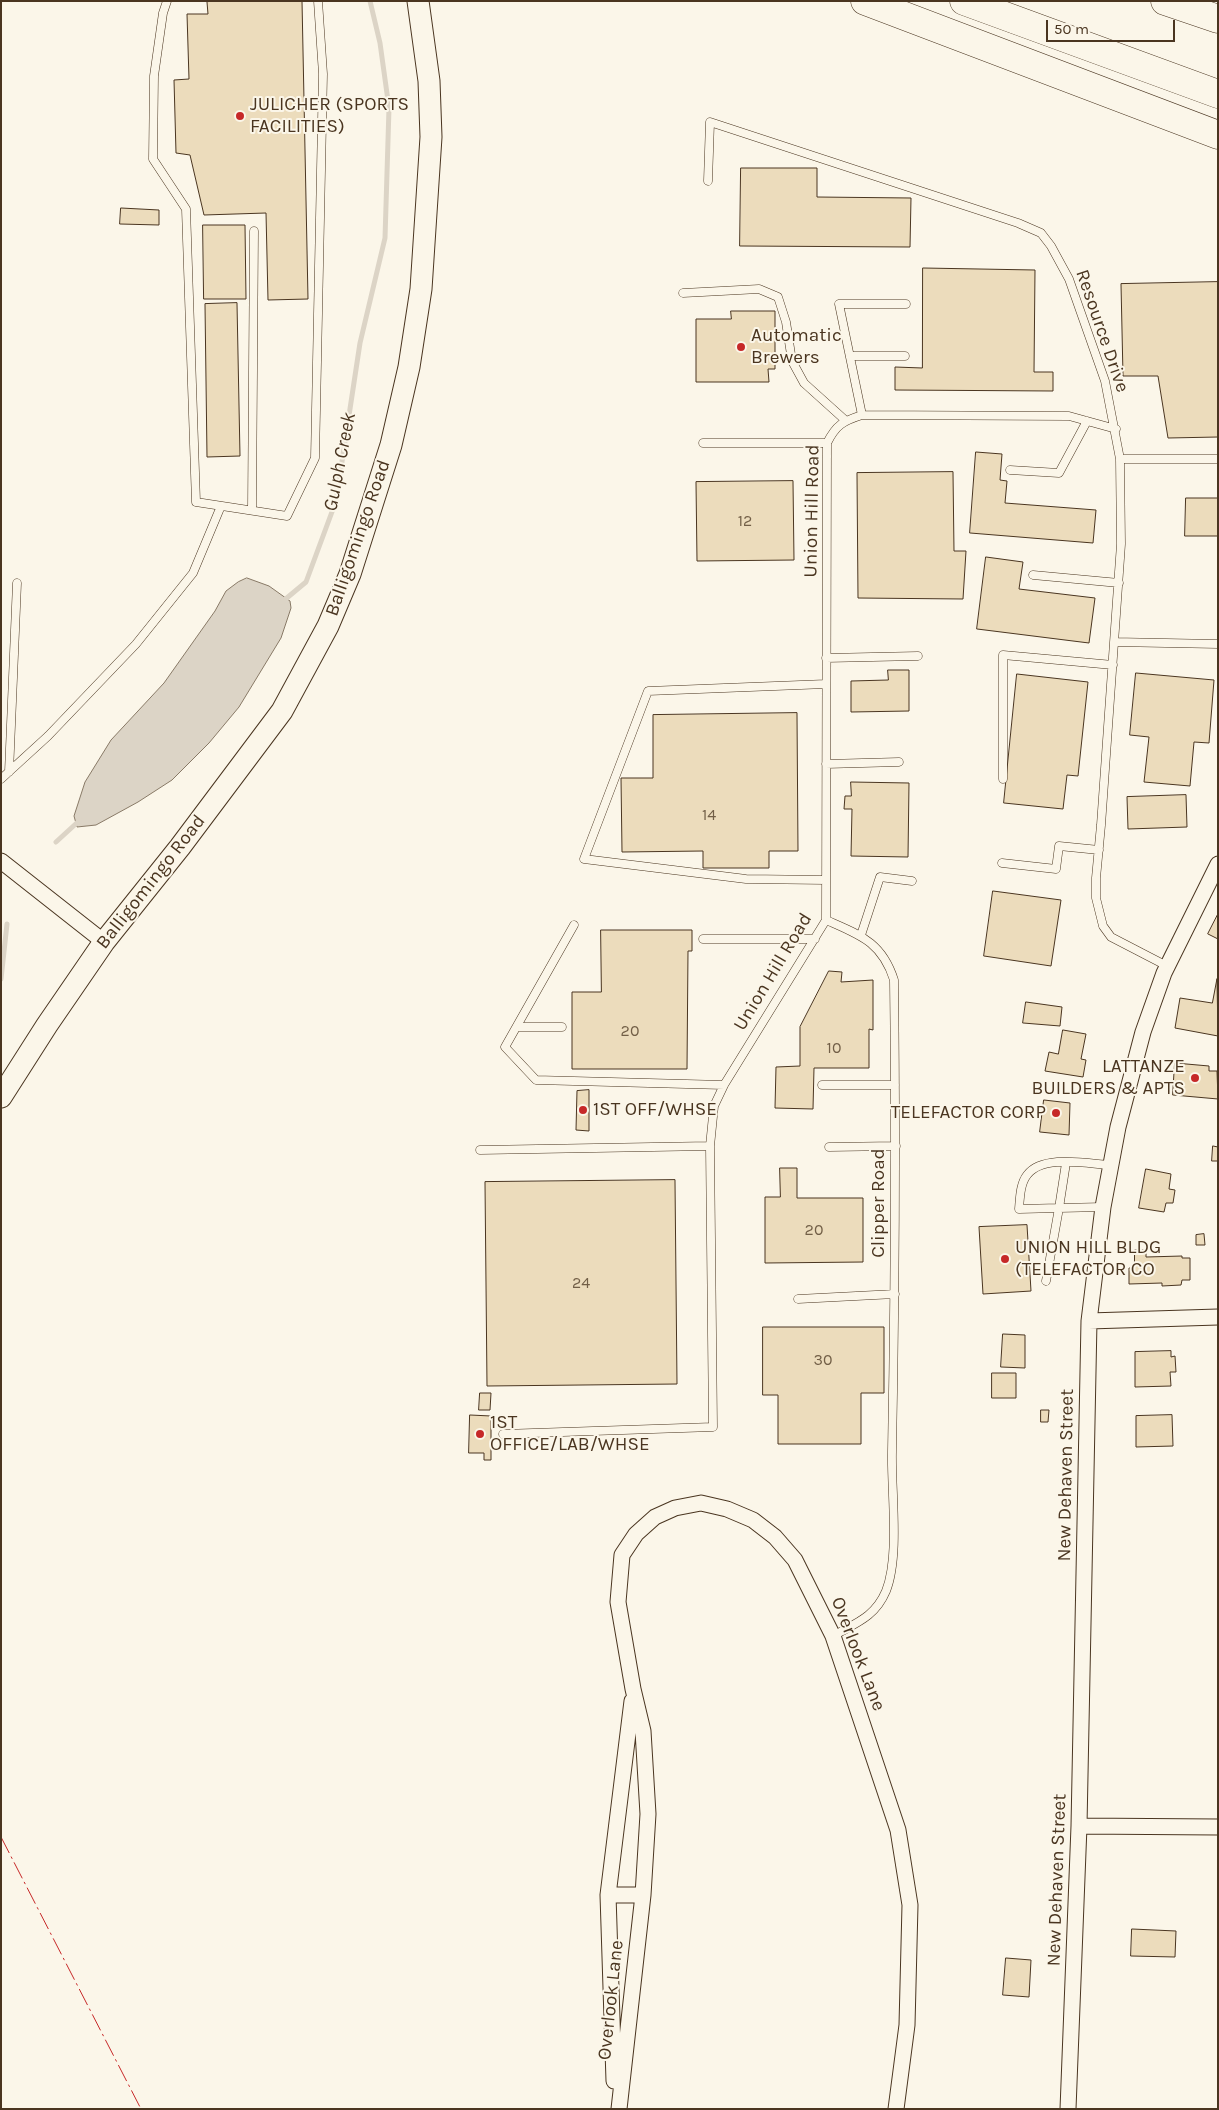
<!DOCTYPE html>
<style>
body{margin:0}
#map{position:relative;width:1219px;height:2110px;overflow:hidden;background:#fbf6e9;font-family:Karla,sans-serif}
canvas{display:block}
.frame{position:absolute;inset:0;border:2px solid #4a3520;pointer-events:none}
.scale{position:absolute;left:1046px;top:20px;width:129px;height:22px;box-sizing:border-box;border:2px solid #4a3520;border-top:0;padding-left:6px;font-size:15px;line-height:18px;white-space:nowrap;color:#4a3520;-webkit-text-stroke:4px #fbf6e9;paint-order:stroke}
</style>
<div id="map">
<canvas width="1219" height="2110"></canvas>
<div class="frame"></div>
<div class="scale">50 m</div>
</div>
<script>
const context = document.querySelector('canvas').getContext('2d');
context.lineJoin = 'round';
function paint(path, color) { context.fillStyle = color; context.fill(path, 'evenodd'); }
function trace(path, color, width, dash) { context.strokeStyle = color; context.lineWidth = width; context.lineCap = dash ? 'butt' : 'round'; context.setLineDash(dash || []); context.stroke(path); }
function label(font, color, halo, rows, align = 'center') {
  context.font = font + ' Karla,sans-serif'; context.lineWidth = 4; context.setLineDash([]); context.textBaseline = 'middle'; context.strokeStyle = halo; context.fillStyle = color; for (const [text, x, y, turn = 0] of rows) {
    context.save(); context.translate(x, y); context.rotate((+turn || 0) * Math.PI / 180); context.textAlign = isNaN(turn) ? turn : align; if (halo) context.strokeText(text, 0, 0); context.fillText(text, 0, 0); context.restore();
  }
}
const water = new Path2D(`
 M 247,578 L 269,586 L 290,601 L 291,608 L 281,638 L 239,707 L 209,743 L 172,780 L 138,802 L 96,825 L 77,827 L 74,816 L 85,782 L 111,740 L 164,683 L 215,611 L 226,591 L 238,582 Z`);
paint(water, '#dcd4c6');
trace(water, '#887966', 1);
trace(new Path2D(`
 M 282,602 L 306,582 L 336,501 L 360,343 L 385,238 L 389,108 L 380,43 L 370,1
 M 56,842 L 80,820
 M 1,979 L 7,924`), '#dcd4c6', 5);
const building = new Path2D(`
 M 222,1 L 302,1 L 308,299 L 268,300 L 266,213 L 204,215 L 190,155 L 176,153 L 174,80 L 189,79 L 187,14 L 208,14 L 207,2 Z
 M 741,168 L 817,168 L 817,197 L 911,198 L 910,247 L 740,246 Z
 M 121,208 L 159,210 L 159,225 L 120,224 Z
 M 203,225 L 245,225 L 246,299 L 204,299 Z
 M 923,268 L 1035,270 L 1034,372 L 1053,372 L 1053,391 L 895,390 L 895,367 L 922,368 Z
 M 1218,282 L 1218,437 L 1168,438 L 1158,376 L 1123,376 L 1121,284 Z
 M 237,303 L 240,456 L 207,457 L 205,304 Z
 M 731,311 L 775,311 L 775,369 L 768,369 L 769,382 L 696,382 L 696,319 L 731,319 Z
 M 976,452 L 1002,454 L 1000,480 L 1007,481 L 1005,503 L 1096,510 L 1093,543 L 970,533 Z
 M 953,472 L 954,551 L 966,551 L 963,599 L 858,598 L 857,473 Z
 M 793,481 L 794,560 L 697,561 L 696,482 Z
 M 1186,498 L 1218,498 L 1218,536 L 1185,536 Z
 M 986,557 L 1023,562 L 1019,589 L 1095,598 L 1089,643 L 977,629 Z
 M 888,670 L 909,670 L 909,711 L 851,712 L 851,681 L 888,680 Z
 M 1136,673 L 1214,680 L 1209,743 L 1194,742 L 1190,786 L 1144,782 L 1149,737 L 1130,735 Z
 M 1017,674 L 1088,682 L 1078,776 L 1067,775 L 1063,809 L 1004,803 Z
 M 797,713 L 798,851 L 769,851 L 769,868 L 703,868 L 703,851 L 622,852 L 621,778 L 653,778 L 653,715 Z
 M 851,782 L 909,783 L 908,857 L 851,856 L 852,809 L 844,809 L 845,796 L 851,796 Z
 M 1186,795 L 1187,827 L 1128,829 L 1127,797 Z
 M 993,891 L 1061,900 L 1051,966 L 984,956 Z
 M 1218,914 L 1218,939 L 1208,934 Z
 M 601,930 L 692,930 L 692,951 L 688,951 L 687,1069 L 572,1069 L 572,992 L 601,992 Z
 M 829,971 L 842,972 L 841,982 L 873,980 L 873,1030 L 869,1029 L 869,1068 L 814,1068 L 813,1109 L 775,1108 L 776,1067 L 800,1066 L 800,1027 Z
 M 1217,979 L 1218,1036 L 1175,1028 L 1180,998 L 1212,1003 Z
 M 1026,1002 L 1062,1007 L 1060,1026 L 1023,1023 Z
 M 1063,1030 L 1086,1034 L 1081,1059 L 1086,1060 L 1083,1077 L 1045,1071 L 1049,1052 L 1058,1054 Z
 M 1175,1063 L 1209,1066 L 1209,1071 L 1217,1071 L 1218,1099 L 1173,1095 Z
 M 589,1090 L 589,1131 L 576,1130 L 577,1091 Z
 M 1044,1100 L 1070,1103 L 1069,1135 L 1040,1132 Z
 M 1213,1146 L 1218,1147 L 1218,1161 L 1212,1161 Z
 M 780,1168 L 797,1168 L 797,1198 L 863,1198 L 863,1262 L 765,1263 L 765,1197 L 780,1197 Z
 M 1146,1169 L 1171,1174 L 1169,1189 L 1175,1190 L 1173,1203 L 1166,1203 L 1164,1212 L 1139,1208 Z
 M 675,1180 L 677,1384 L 487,1386 L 485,1182 Z
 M 1027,1225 L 1031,1291 L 983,1294 L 979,1227 Z
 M 1204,1234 L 1205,1245 L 1196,1245 L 1196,1235 Z
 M 1135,1250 L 1146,1250 L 1146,1257 L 1182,1256 L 1182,1258 L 1190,1258 L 1190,1280 L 1182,1280 L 1181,1285 L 1162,1286 L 1162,1283 L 1129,1284 L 1129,1268 L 1134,1268 Z
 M 763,1327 L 884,1327 L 884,1393 L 861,1393 L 861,1444 L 778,1444 L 778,1395 L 763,1395 Z
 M 1003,1334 L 1025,1335 L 1025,1368 L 1001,1367 Z
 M 1171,1351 L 1171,1357 L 1175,1356 L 1176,1372 L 1170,1372 L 1171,1386 L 1135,1387 L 1135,1352 Z
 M 992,1373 L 1016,1373 L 1016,1398 L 992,1398 Z
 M 480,1393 L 491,1393 L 490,1410 L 479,1410 Z
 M 1041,1410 L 1049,1410 L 1048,1422 L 1041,1422 Z
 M 470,1415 L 491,1416 L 491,1460 L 484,1460 L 484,1453 L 469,1453 Z
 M 1172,1415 L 1173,1446 L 1136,1447 L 1136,1416 Z
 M 1132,1929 L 1176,1931 L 1175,1957 L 1131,1956 Z
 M 1006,1958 L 1031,1960 L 1029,1997 L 1003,1995 Z`);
paint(building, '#ecdcbc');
trace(building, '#4a3520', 1);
const lane = new Path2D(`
 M 167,1 L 163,13 L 154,76 L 153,159 L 186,209 L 196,502 L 287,516 L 315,458 L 323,74 L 318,1
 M 708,181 L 710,122 L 1018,223 L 1041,233 L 1051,246 L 1069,279 L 1105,381 L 1120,459 L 1121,544 L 1101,825 L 1096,878 L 1096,898 L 1103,926 L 1111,937 L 1167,966
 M 683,293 L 759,289 L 778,297 L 786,322 L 792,361 L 804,383 L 845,420
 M 850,356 L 905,356
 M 862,415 L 839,304 L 906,304
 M 703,443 L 827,443
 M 1120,459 L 1218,459
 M 1010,470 L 1059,473 L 1087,421
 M 252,510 L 254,231
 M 1033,575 L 1119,583
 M 1114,642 L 1218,644
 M 826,658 L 918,656
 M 826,764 L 899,762
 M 9,772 L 17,583
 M 1,779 L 48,736 L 136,644 L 193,573 L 221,506
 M 1003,779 L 1003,655 L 1113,665
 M 1002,863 L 1056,869 L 1059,846 L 1099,850
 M 826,880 L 746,879 L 584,859 L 648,691 L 826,684
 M 826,920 C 860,935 882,942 894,980 C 896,1137 895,1295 892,1452 C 891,1491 900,1556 886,1591 C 875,1617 856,1623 833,1636
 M 574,925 L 505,1047 L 536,1080 L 724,1085
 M 861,935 L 880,877 L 912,881
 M 703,939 L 815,939
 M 517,1027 L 562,1027
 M 822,1085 L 895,1085
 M 829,1147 L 896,1146
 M 480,1150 L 710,1146
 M 1066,1163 L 1059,1208 L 1019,1209 C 1020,1198 1020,1184 1027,1175 C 1043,1154 1088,1164 1111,1165
 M 1046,1281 L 1059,1208 L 1103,1207
 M 798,1299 L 895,1294
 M 503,1434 L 713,1427 L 710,1146 L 714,1106 L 724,1085 L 826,920 L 827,443 C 836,425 843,421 862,415 L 1069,416 L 1116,429`);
const street = new Path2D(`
 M 1,861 L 104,942
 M 1089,1321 L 1218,1317
 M 1079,1826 L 1218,1827
 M 608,1895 L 643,1895
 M 614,2081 L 608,1895 L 632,1701
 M 619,2109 L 643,1895 L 648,1814 L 643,1731 L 633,1689 L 618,1602 L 622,1555 L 636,1534 L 655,1517 L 675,1508 L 701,1503 L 727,1509 L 753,1520 L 775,1537 L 795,1560 L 833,1636 L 898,1830 L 910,1905 L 907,2025 L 896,2109
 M 1068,2109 L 1079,1826 L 1089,1321 L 1103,1207 L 1118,1127 L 1143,1032 L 1164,973 L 1218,864`);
const secondary = new Path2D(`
 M 1,1097 L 47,1025 L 104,942 L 180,847 L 282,711 L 328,626 L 350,574 L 391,445 L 409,367 L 421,289 L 431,137 L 429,81 L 418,1`);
const highway = new Path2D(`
 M 865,1 L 1218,135
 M 964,1 L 1218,94
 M 1165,1 L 1218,19`);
trace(lane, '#4a3520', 9);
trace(street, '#4a3520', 17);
trace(secondary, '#4a3520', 23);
trace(highway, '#4a3520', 29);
trace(lane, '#fbf6e9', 8);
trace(street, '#fbf6e9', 15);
trace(secondary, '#fbf6e9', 21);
trace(highway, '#fbf6e9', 28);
trace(new Path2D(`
 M 1,1837 L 141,2109`), '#c62828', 1, [18, 4, 2.5, 4]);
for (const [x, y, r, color] of [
 [240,116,5,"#c62828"],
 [741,347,5,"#c62828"],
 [1195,1078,5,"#c62828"],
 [583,1110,5,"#c62828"],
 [1056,1113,5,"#c62828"],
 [1005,1259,5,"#c62828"],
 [480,1434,5,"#c62828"]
]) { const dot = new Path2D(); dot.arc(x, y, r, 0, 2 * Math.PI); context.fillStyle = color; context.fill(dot); trace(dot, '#fbf6e9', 2); }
label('16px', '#725f47', null, [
 ["12",745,521],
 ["14",709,815],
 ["20",630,1031],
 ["10",834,1048],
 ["20",814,1230],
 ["24",581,1283],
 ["30",823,1360]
]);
label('19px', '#4a3520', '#fbf6e9', [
 ["JULICHER (SPORTS",250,105],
 ["FACILITIES)",250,127],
 ["Automatic",751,336],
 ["Brewers",751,358],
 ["LATTANZE",1185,1067,"right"],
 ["BUILDERS & APTS",1185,1089,"right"],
 ["1ST OFF/WHSE",593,1110],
 ["TELEFACTOR CORP",1046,1113,"right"],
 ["UNION HILL BLDG",1015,1248],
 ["(TELEFACTOR CO",1015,1270],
 ["1ST",490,1423],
 ["OFFICE/LAB/WHSE",490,1445]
], 'left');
label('19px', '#4a3520', '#fbf6e9', [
 ["Resource Drive",1102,331,71],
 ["Union Hill Road",812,511,-89],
 ["Balligomingo Road",358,538,-71],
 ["Balligomingo Road",151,882,-52],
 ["Union Hill Road",773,972,-59],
 ["Clipper Road",879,1203,-90],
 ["New Dehaven Street",1066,1475,-89],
 ["Overlook Lane",858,1654,69],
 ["New Dehaven Street",1057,1880,-88],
 ["Overlook Lane",611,2000,-84]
]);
label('italic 20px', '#4a3520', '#fbf6e9', [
 ["Gulph Creek",340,462,-79]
]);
</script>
